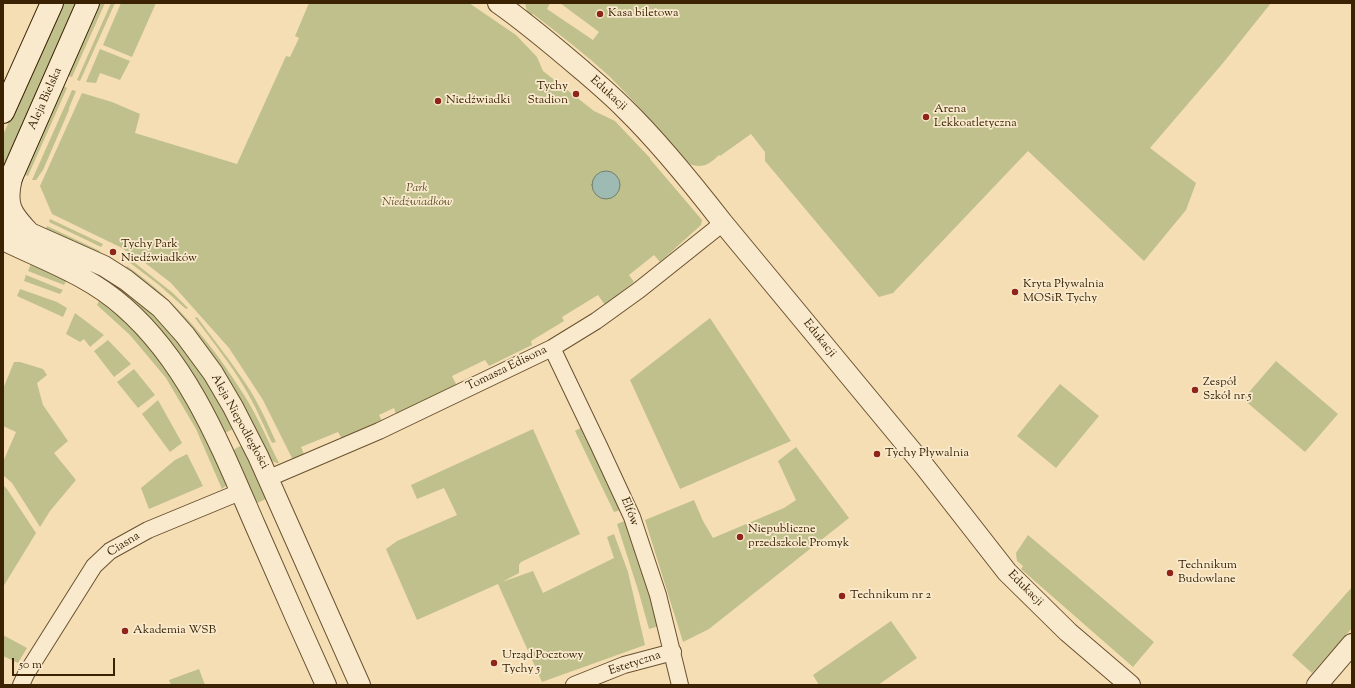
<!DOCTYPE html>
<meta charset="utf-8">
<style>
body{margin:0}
#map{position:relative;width:1355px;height:688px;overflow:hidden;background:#f6deb4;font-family:"Sorts Mill Goudy",serif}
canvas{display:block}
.frame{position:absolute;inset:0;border:4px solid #3a2203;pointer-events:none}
.scale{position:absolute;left:12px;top:658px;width:103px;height:18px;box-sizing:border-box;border:2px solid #3a2203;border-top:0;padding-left:5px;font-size:12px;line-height:14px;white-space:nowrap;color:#3a2203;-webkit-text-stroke:3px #f9eace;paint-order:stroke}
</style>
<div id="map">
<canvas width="1355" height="688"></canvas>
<div class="frame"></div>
<div class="scale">50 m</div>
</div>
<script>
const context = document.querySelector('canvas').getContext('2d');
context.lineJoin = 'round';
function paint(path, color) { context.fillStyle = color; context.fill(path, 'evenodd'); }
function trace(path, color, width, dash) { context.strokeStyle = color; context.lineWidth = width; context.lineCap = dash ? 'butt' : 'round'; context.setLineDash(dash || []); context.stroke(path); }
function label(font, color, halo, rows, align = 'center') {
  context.font = font + ' "Sorts Mill Goudy",serif'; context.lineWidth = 3.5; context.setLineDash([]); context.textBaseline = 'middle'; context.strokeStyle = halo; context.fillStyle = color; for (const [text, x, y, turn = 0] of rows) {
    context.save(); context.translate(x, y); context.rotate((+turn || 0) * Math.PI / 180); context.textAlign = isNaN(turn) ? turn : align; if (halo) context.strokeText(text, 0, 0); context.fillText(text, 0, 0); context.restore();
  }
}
paint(new Path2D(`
 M 62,3 L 81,3 L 8,167 L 3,165 L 3,135 Z
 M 97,3 L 105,3 L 72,77 L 68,76 L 67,74 Z
 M 111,3 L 115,3 L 80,81 L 77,80 Z
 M 121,3 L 156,3 L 132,57 L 103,45 Z
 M 309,3 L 469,3 L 516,35 L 537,57 L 543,71 L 594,111 L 615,121 L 650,158 L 650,159 L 702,220 L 701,225 L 660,262 L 654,255 L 629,275 L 634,282 L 605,305 L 598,295 L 562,317 L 564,321 L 531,341 L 532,345 L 489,366 L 485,360 L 452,376 L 457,386 L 396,414 L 394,408 L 379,415 L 382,421 L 342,439 L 338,432 L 301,447 L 304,454 L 293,460 L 263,400 L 229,348 L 171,283 L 144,262 L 120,247 L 52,214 L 40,186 L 82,93 L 112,102 L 140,114 L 135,133 L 237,164 L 286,56 L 290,57 L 299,38 L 295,36 Z
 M 525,3 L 550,3 L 547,9 L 593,40 L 599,32 L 560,3 L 1271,3 L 1223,63 L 1150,148 L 1196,183 L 1186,210 L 1144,261 L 1028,151 L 893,293 L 879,297 L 765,161 L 765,152 L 751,134 L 720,156 L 719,155 C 710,164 702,169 690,164 C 662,135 638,104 609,76 C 585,54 559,34 533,14 L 531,15 L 527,11 Z
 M 100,49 L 130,61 L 120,80 L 100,73 L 96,83 L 86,82 Z
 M 64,86 L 67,88 L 28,176 L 22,174 L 60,88 Z
 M 72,90 L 76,91 L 69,108 L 69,110 L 43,170 L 36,180 L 32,180 Z
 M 50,219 L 103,244 L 101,247 L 49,222 Z
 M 47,226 L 100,251 L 98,255 L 45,231 Z
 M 130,259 L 173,293 L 188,308 L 186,309 L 159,285 L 129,262 Z
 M 32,261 L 68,278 L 64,285 L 28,271 Z
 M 83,264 L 144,302 L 186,347 L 235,428 L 223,434 L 190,371 Z
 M 127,266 C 176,300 213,345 244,395 C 258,417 268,441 279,463 L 276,463 L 269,459 L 124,270 Z
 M 26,275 L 63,290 L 60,294 L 24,281 Z
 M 20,289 L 57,302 L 67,308 L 63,317 L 17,296 Z
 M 100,299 L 136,330 L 168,368 L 204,425 L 227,485 L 222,489 L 196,429 L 166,378 L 130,335 L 97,305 Z
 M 75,313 L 104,335 L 90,347 L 84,339 L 80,342 L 66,334 Z
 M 197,317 C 213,339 231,361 246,384 C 258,402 267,422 276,442 L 272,443 C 263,424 255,405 244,387 C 230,363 212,341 195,318 Z
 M 710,318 L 791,441 L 680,489 L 630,380 Z
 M 108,340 L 131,364 L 114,377 L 94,351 Z
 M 1276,361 L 1338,414 L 1305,452 L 1243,399 Z
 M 14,362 L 20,362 L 43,369 L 47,375 L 37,383 L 43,405 L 68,441 L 54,453 L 76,480 L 50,511 L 40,527 L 12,483 L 3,475 L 3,462 L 16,432 L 3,426 L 3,389 Z
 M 134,369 L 155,395 L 138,408 L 117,382 Z
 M 1060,384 L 1099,416 L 1056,468 L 1017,436 Z
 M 158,400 L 182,443 L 170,452 L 142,414 Z
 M 582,427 L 621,510 L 614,512 L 575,431 Z
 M 533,429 L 580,534 L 521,562 L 519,565 L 519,573 L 502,582 L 533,571 L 543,593 L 614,558 L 607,537 L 614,534 L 628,572 L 645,645 L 542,682 L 498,584 L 417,620 L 386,549 L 397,541 L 457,515 L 444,488 L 417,499 L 411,485 Z
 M 240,446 L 245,449 L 270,497 L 251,506 L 232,452 L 235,449 Z
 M 796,447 L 849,518 L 709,629 L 683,642 L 645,520 L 694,500 L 703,521 L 713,538 L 784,508 L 796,500 L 778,461 Z
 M 187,454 L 203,486 L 149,509 L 141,488 L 175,460 Z
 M 3,485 L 7,489 L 36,533 L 3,587 Z
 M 629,519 L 659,626 L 649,629 L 639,593 L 617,524 Z
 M 1028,535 L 1154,642 L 1133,667 L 1021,569 L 1023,566 L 1017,561 L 1016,553 Z
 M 1352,587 L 1352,628 L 1312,673 L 1292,655 Z
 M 891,621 L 917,658 L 878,685 L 819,685 L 813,675 Z
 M 3,635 L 27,648 L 18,663 L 3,656 Z
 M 199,669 L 205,685 L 171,685 L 169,680 Z`), '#bfc08b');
const water = new Path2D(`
 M592 185a14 14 0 1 1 28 0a14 14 0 1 1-28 0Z`);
paint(water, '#9dbbb2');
trace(water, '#757e6c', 1);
const minor = new Path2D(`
 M 552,348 L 599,446 L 632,517 L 658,595 L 680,685
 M 269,478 L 379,431 L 552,348 L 596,321 L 639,290 L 723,223
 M 21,685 L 26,674 L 94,566 L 110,551 L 148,530 L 240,492
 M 574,685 L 624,665 L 673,652`);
const tertiary = new Path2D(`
 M 498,3 C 528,24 556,48 583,71 C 597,83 611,95 624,108 C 660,143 692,183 723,223 L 925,467 L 1007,572 L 1068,632 L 1130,685
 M 12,178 C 5,206 12,214 30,233
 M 3,225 L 30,233 L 104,266 L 126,280 L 161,308 L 185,335 L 213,373 L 233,407 L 258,456 L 360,685
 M 3,240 C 46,261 88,275 124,307 C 189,364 221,447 255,525 C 278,578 302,632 326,685
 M 1317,685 L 1352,644`);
const secondary = new Path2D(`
 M 3,112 L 52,3
 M 3,196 L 88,3`);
trace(minor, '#69512f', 18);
trace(tertiary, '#69512f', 22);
trace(secondary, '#3a2203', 24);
trace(minor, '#f9eace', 16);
trace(tertiary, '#f9eace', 20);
trace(secondary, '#f9eace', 22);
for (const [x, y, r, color] of [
 [600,14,4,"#8f2418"],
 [576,94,4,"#8f2418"],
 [438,101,4,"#8f2418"],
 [926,117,4,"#8f2418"],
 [113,252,4,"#8f2418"],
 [1015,292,4,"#8f2418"],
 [1195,390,4,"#8f2418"],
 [877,454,4,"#8f2418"],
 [740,537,4,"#8f2418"],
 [1170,573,4,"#8f2418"],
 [842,596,4,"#8f2418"],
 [125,631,4,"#8f2418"],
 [494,663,4,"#8f2418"]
]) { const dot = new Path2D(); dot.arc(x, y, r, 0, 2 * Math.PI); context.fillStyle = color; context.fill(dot); trace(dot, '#f9eace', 1.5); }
label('12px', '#3a2203', '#f9eace', [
 ["Kasa biletowa",608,14],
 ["Tychy",568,87,"right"],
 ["Stadion",568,101,"right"],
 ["Niedźwiadki",446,101],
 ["Arena",934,110],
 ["Lekkoatletyczna",934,124],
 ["Tychy Park",121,245],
 ["Niedźwiadków",121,259],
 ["Kryta Pływalnia",1023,285],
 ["MOSiR Tychy",1023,299],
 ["Zespół",1203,383],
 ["Szkół nr 5",1203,397],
 ["Tychy Pływalnia",885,454],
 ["Niepubliczne",748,530],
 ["przedszkole Promyk",748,544],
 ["Technikum",1178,566],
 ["Budowlane",1178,580],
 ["Technikum nr 2",850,596],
 ["Akademia WSB",133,631],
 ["Urząd Pocztowy",502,656],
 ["Tychy 5",502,670]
], 'left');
label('12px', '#3a2203', '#f9eace', [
 ["Edukacji",608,94,42],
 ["Aleja Bielska",46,99,-66],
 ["Edukacji",819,339,51],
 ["Tomasza Edisona",507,369,-26],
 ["Aleja Niepodległości",239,422,61],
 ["Elfów",629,512,68],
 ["Ciasna",124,545,-32],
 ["Edukacji",1025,589,45],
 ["Estetyczna",635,664,-18]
]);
label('italic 12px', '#5b4a25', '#f9eace', [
 ["Park",417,189],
 ["Niedźwiadków",417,203]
]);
</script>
